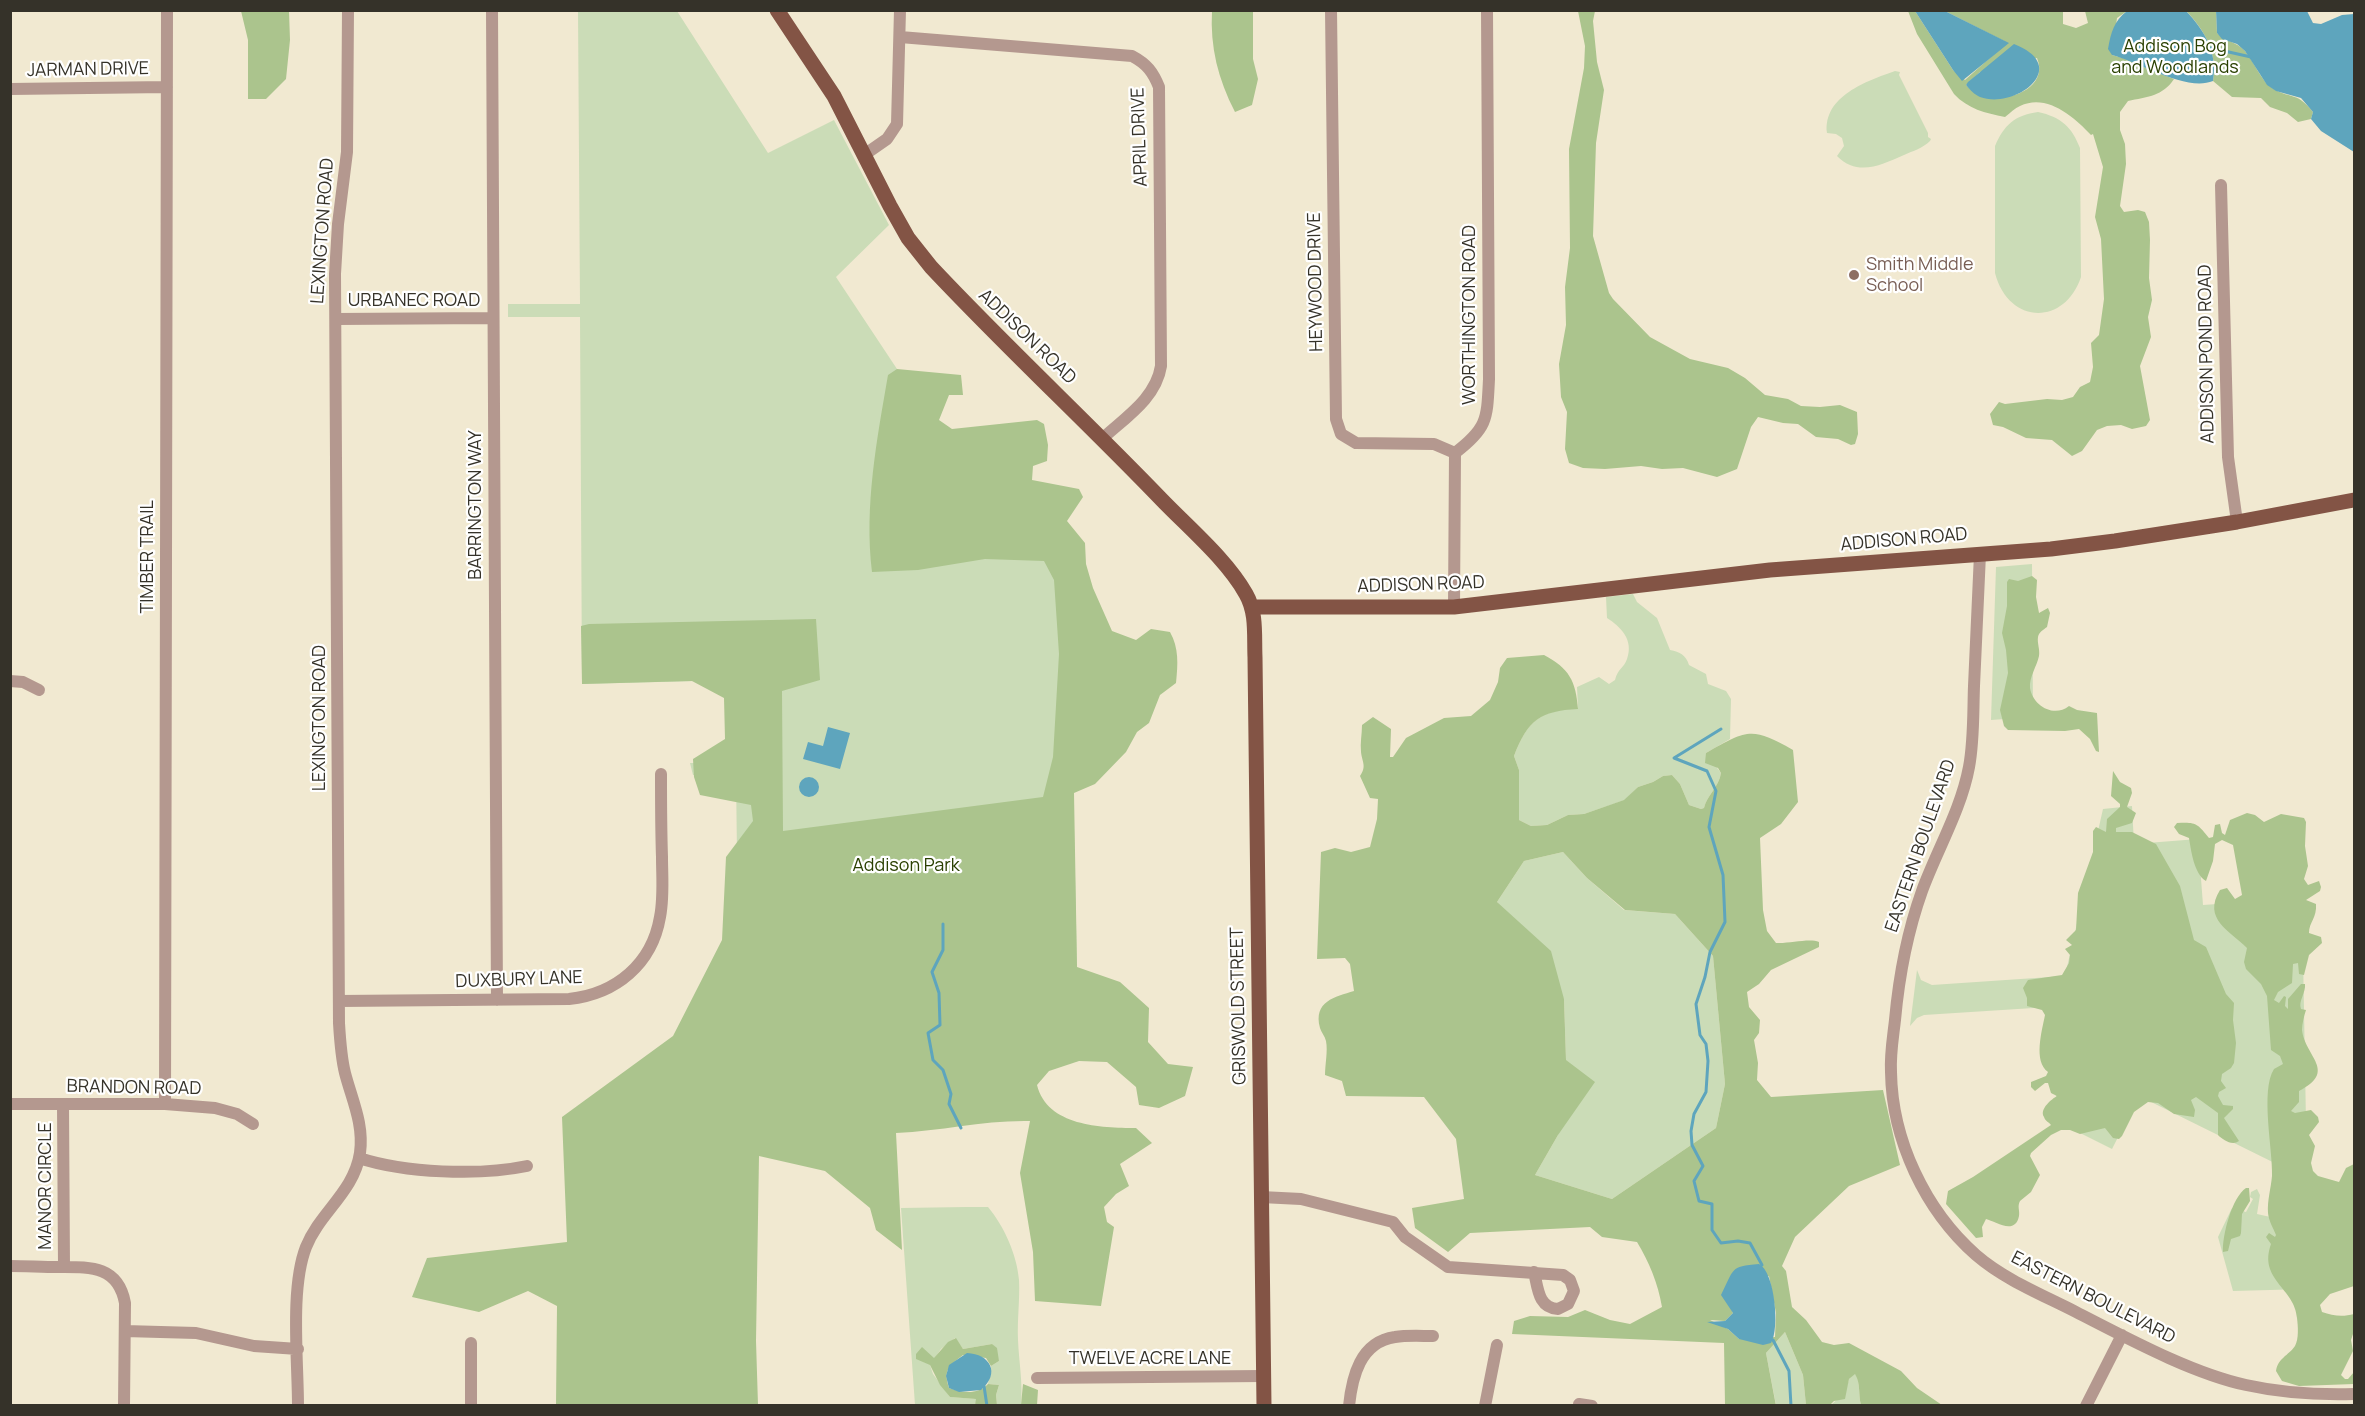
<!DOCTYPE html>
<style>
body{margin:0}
#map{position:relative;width:2365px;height:1416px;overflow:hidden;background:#f1e9d1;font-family:Manrope,sans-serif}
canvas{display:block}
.frame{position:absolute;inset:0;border:12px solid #353229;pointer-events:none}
</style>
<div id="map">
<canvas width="2365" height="1416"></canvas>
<div class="frame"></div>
</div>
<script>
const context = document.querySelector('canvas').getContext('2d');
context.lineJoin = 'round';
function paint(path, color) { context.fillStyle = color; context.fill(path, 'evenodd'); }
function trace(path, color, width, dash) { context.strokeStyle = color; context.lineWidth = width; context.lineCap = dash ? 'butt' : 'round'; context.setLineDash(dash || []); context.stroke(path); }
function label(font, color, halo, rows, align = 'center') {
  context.font = font + ' Manrope,sans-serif'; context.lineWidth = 4.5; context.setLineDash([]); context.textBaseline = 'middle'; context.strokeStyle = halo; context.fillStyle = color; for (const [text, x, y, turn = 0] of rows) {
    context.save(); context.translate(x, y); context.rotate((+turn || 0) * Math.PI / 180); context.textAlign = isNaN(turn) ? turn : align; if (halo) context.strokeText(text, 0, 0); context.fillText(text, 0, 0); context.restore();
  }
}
paint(new Path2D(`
 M 578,11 L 677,11 L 768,153 L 834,120 L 889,225 L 836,277 L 897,369 L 898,443 L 1068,547 L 1079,1061 L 740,1097 L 736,775 L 693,775 L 690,763 L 735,763 L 734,680 L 582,684 L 580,317 L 508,317 L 508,304 L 580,304 Z
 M 1895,71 L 1900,72 L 1899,75 L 1928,133 L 1928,137 L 1931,139 L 1930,141 C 1923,148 1913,151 1904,155 C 1881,165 1858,177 1837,156 L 1844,146 L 1842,138 L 1836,134 L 1827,133 C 1823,96 1867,81 1895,71 Z
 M 2038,112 C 2061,117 2072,127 2080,148 L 2081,277 C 2064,327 2008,324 1995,273 L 1995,146 C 2004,125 2015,115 2038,112 Z
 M 2032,564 L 2033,717 L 1991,720 L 1996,567 Z
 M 1633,594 L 1637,602 L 1657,618 L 1670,650 C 1680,652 1686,655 1689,665 L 1706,674 L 1708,684 L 1726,691 L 1731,699 L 1730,739 L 1706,753 L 1721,773 C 1719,787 1707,795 1704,808 L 1701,809 L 1689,805 L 1680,784 L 1672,775 L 1663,776 L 1653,782 L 1638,787 L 1625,800 L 1584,814 L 1568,815 L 1547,825 L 1531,826 L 1519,820 L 1519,770 L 1514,756 C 1528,720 1539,711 1578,708 L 1577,687 L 1599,677 L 1609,684 L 1615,680 C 1618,668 1624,668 1627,659 C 1634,640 1621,627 1607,618 L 1606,597 Z
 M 2132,806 L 2134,844 L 2198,839 L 2203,905 L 2302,898 L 2307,1179 L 2139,1096 L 2112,1149 L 2058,1122 L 2049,1007 L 1924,1015 L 1917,1018 L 1910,1026 L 1917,970 L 1921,980 L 1932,985 L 2065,976 L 2103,809 Z
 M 1563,852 L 1587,878 L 1624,910 L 1675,914 L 1713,956 L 1725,1084 L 1716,1128 L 1612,1199 L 1535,1175 L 1558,1135 L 1566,1060 L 1564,999 L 1497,902 L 1524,861 Z
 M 2257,1189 L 2260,1195 L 2257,1214 L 2306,1225 L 2307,1289 L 2233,1291 L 2218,1237 L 2232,1208 L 2246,1212 L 2253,1199 L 2250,1197 L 2251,1192 Z
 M 966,1207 L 988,1207 C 1004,1226 1017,1255 1019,1280 C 1020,1300 1017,1320 1018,1340 C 1019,1363 1023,1383 1021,1405 L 997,1405 L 996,1395 L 999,1385 L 988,1384 L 991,1366 L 999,1361 L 992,1344 L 963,1349 L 955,1338 L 941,1349 L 930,1365 L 933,1374 L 950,1397 L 977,1399 L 975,1405 L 915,1405 L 901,1208 Z
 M 1785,1332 L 1803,1375 L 1806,1405 L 1776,1405 L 1766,1353 Z
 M 1855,1373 C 1861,1384 1858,1394 1861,1405 L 1830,1406 L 1845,1392 L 1849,1379 Z`), '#cbdcb7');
paint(new Path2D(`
 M 241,11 L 289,11 L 290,40 L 286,79 L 266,99 L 248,99 L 248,40 Z
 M 1212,11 L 1253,11 L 1253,59 L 1258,79 L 1252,105 L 1235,112 C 1218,79 1210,47 1212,11 Z
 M 1578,11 L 1595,11 L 1593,21 L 1597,62 L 1604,90 L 1596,143 L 1593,236 L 1609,293 L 1613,299 L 1650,337 L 1690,359 L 1728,368 L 1745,378 L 1765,395 L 1788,399 L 1801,406 L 1820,407 L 1840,405 L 1857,412 L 1858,434 L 1855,444 L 1851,445 L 1838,439 L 1816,437 L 1798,424 L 1783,423 L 1758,417 L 1751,427 L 1737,469 L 1717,477 L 1683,468 L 1662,469 L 1641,466 L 1605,469 L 1583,468 L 1569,463 L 1565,449 L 1567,412 L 1561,397 L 1559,364 L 1566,325 L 1565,287 L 1570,248 L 1569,149 L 1584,68 L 1585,46 Z
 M 1908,11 L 1915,11 L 1953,70 L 1965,80 L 1992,56 L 2004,41 L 1945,11 L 2063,11 L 2063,24 L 2076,28 L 2088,23 L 2085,11 L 2127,11 L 2117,18 L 2112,55 L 2130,60 L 2150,70 L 2174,79 C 2163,96 2147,97 2128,101 L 2120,112 L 2120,130 L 2125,144 L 2126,164 L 2120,206 L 2124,212 L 2138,210 L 2145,212 L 2149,222 L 2150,240 L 2149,278 L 2152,300 L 2148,317 L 2151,337 L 2140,366 L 2150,420 L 2146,426 L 2132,429 L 2121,425 L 2107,426 L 2097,430 L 2082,451 L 2072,456 L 2052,440 L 2026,438 L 2003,427 L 1993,425 L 1990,414 L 1999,402 L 2005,404 L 2047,399 L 2062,400 L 2073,397 L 2080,387 L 2090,382 L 2093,367 L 2091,343 L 2099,335 L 2104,299 L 2101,239 L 2095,217 L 2103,167 L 2093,134 L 2091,135 C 2074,117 2047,93 2020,106 C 2015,108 2010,113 2005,117 C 1985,113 1968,109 1954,94 L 1917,34 ZM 2037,58 C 2052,94 1988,111 1966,85 L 1980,72 Z
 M 2186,11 L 2216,11 L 2217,33 C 2225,41 2236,42 2244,50 C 2252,58 2262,82 2271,87 C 2289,100 2296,90 2313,112 L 2311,119 L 2298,122 L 2287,113 L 2270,107 L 2261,98 L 2232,97 L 2213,81 C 2218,54 2205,30 2186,11 Z
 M 897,369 L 961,375 L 963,395 L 949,395 L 939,420 L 952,429 L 1037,420 L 1044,424 L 1048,445 L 1047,461 L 1033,466 L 1032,480 L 1079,489 L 1083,497 L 1067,521 L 1085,543 L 1086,564 L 1093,588 L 1112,631 L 1136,640 L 1151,629 L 1170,632 C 1179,648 1178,664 1176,683 L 1160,695 L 1149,723 L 1137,732 L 1126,752 L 1095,784 L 1074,793 L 1077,967 L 1120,982 L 1149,1008 L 1148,1042 L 1168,1064 L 1193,1067 L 1185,1096 L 1159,1108 L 1139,1105 L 1136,1087 L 1107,1062 L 1079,1061 L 1049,1071 L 1037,1085 C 1047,1126 1101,1128 1136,1128 L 1152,1143 L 1120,1164 L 1129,1186 L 1116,1194 L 1104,1207 L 1107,1222 L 1114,1227 L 1101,1306 L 1035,1301 L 1033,1252 L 1020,1173 L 1030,1121 C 984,1120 942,1131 896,1133 L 902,1250 L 876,1230 L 870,1208 L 825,1171 L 759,1156 L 756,1341 L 758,1405 L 556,1405 L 557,1306 L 528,1291 L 479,1312 L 412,1297 L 427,1258 L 567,1242 L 562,1117 L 673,1036 L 722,940 L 726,857 L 753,821 L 751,805 L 700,795 L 694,777 L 693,759 L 725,739 L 724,698 L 692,681 L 582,684 L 581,626 L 589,624 L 816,619 L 820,680 L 782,691 L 783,831 L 1043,797 L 1053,757 L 1059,654 L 1054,580 L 1044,561 L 985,559 L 918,570 L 872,572 C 864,506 877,439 888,375 Z
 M 2032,576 L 2037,580 L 2036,597 L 2039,613 L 2048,608 L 2050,613 L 2047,627 C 2043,630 2039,632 2038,637 C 2037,643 2040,649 2039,656 C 2037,666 2029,677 2030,688 C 2033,706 2054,718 2069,706 L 2077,710 L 2097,713 L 2099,752 L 2096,751 L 2090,739 L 2079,729 L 2065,731 L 2008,730 L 2004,726 L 2000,710 L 2008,673 L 2006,650 L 2002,633 L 2007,606 L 2007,582 L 2009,579 L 2018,581 Z
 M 1544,655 C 1569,668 1576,681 1578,709 C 1540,711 1528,720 1514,756 L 1519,770 L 1519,820 L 1531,826 L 1547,825 L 1568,815 L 1584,814 L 1624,800 L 1638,787 L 1653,782 L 1663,776 L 1672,775 L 1680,784 L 1689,805 L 1701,809 L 1704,808 C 1707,795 1719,787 1721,773 L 1718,768 L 1705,763 L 1706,753 C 1747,730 1751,726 1793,750 L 1798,802 L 1781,824 L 1760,838 L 1763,910 L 1767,931 L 1776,943 C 1789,944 1809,938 1819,942 L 1819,947 L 1771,970 L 1759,984 L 1747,992 L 1749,1007 L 1760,1020 L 1759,1033 L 1754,1040 L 1758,1063 L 1757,1080 L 1771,1097 L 1883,1090 L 1900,1165 L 1849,1186 L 1795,1237 L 1782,1266 L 1786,1271 L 1792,1307 L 1806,1320 L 1822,1342 L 1834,1345 L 1849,1343 L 1901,1371 L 1917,1388 L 1942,1405 L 1861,1405 C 1858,1394 1861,1384 1855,1374 L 1849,1379 L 1845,1399 L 1834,1401 L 1830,1405 L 1806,1405 L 1803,1375 L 1785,1332 L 1766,1353 L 1776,1406 L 1725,1405 L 1724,1343 L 1512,1334 L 1514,1321 L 1530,1316 L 1568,1317 L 1585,1310 L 1610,1320 L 1630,1324 L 1662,1307 C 1658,1283 1649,1262 1637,1242 L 1602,1237 L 1590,1227 L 1470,1233 L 1448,1252 L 1415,1228 L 1412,1208 L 1464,1199 L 1456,1139 L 1424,1097 L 1346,1096 L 1342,1081 L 1325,1075 C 1325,1064 1328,1051 1326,1041 C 1325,1036 1321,1032 1320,1028 C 1313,1001 1335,997 1354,991 L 1350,964 L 1345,958 L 1317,959 L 1321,852 L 1335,848 L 1351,852 L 1370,847 L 1377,819 L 1378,799 L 1370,798 L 1360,776 C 1367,766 1362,762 1361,752 C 1360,743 1362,734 1362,725 L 1373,717 L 1391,729 L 1390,757 L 1393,757 L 1406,738 L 1444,718 L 1471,716 L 1490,700 L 1498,682 L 1500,668 L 1507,658 ZM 1563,852 L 1587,878 L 1625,910 L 1675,914 L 1713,956 L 1725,1084 L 1716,1128 L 1612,1199 L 1535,1175 L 1558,1135 L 1595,1082 L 1566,1060 L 1564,999 L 1551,951 L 1497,902 L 1524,861 ZM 1769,1276 L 1776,1313 L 1775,1337 L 1739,1339 L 1728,1329 L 1710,1320 L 1725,1321 L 1733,1313 C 1730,1303 1720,1298 1726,1287 Z
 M 2113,771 L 2120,782 L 2131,788 L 2132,793 L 2127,807 L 2136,813 L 2132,823 L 2116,828 L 2116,832 L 2132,832 L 2156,844 L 2180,886 L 2194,940 L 2206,947 L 2226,994 L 2234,1003 L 2233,1020 L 2236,1043 L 2234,1063 L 2231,1068 L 2222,1074 L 2221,1081 L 2226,1088 L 2219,1092 L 2218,1096 L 2223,1105 L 2233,1106 L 2233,1109 L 2224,1118 L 2239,1141 C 2232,1146 2223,1140 2218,1135 L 2218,1113 L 2196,1097 L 2191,1100 L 2195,1110 L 2194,1117 L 2174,1114 L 2158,1103 L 2148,1102 L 2134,1112 L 2122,1136 L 2119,1139 L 2113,1138 L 2105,1128 L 2080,1134 L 2070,1130 L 2061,1130 L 2051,1135 L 2031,1153 L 2030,1156 L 2040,1175 L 2031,1192 L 2020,1201 C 2017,1207 2020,1210 2019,1216 C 2015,1236 1995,1221 1986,1219 L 1982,1227 L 1983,1237 L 1976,1238 L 1946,1204 L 1948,1191 L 1973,1177 L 2051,1125 C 2049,1122 2045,1121 2044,1117 C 2039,1109 2052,1099 2057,1096 L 2051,1093 L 2048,1083 L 2045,1083 L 2035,1091 L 2031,1087 L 2031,1082 L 2046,1076 L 2048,1072 C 2033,1061 2042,1031 2045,1015 L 2042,1010 L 2027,1006 L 2027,998 L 2023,988 L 2028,980 L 2062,975 L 2069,963 L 2070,955 L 2065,949 L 2072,945 L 2066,940 L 2076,930 L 2078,893 L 2093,852 L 2093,831 L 2096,827 L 2106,832 L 2107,819 L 2120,807 L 2120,804 L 2111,796 Z
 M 2247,813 L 2255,815 L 2264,822 L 2281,814 L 2304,818 L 2306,822 L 2305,846 L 2308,866 L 2304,879 L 2308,885 L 2319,881 L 2321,887 L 2320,891 L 2306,900 L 2316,904 C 2317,918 2309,922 2309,933 L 2321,937 L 2322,943 L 2309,955 L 2304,975 L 2299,974 L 2298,963 L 2293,964 L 2292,983 L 2278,992 L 2274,1000 L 2279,1003 L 2284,996 L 2286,997 L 2285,1006 L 2288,1009 L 2288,999 L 2301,984 L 2305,984 C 2306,993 2298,1001 2301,1009 L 2306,1010 C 2304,1016 2302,1024 2302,1030 C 2305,1057 2338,1071 2299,1091 L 2299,1102 L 2291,1111 L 2295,1113 L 2311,1110 L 2318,1117 L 2319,1122 L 2309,1135 L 2315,1146 L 2311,1163 L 2313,1171 L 2318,1176 L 2339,1182 L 2346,1168 L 2354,1164 L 2354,1286 L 2330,1294 L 2320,1305 L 2322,1312 C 2333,1316 2343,1317 2354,1314 L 2354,1331 L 2351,1340 L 2353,1351 L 2341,1375 L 2345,1379 L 2348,1379 L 2354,1372 L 2354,1384 L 2299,1386 L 2282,1381 L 2276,1371 C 2278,1358 2288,1356 2295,1346 C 2299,1339 2298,1326 2297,1318 C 2295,1288 2258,1280 2271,1244 L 2266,1237 L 2269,1233 L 2275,1237 L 2276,1235 C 2273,1227 2269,1222 2268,1213 C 2267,1201 2271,1188 2272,1176 C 2273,1150 2260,1091 2274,1069 L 2283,1064 L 2280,1056 L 2271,1050 L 2267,996 L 2261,984 L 2246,969 L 2244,962 L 2247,948 C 2230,931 2202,919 2220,890 L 2227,888 L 2235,899 L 2242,895 L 2233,845 L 2222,840 L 2215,844 L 2213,861 L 2206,881 C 2194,874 2191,850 2189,838 L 2179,834 L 2174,827 L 2177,823 C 2196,822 2197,823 2209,838 L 2213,837 L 2215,825 L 2220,824 L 2222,833 L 2225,835 L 2230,820 Z
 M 2246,1188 L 2249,1188 L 2250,1201 L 2242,1214 L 2241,1233 L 2240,1236 L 2231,1239 L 2228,1251 L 2223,1252 C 2222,1236 2232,1197 2246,1188 Z
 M 956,1338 L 963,1349 L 992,1344 L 997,1348 L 999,1361 L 991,1366 L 986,1358 L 963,1355 C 949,1366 943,1369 949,1388 C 962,1393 978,1395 988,1384 L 999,1385 L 996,1395 L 997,1405 L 975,1405 L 976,1399 L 950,1397 L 940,1385 L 930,1365 L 916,1359 L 916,1354 L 922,1347 L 934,1358 L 948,1342 Z
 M 1023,1384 L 1038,1390 L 1037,1405 L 1021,1405 Z`), '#abc48d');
paint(new Path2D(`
 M 1915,11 L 1945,11 L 2009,43 L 1962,81 L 1953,70 Z
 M 2127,11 L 2186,11 C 2205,31 2218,53 2213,81 C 2186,92 2139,62 2112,55 L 2108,49 C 2111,32 2114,21 2127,11 Z
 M 2216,11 L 2307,11 L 2313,23 L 2321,24 L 2342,15 L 2354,14 L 2354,152 L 2321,131 L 2311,119 L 2313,112 L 2301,98 L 2276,91 L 2267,85 L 2245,51 L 2237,44 L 2222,39 L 2217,33 Z
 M 2014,44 C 2073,67 2015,110 1980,97 C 1975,95 1969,89 1966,85 L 1968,82 Z
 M 828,727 L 850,733 L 840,769 L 803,759 L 808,742 L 823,746 Z
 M799 787a10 10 0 1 1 20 0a10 10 0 1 1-20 0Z
 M 1759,1264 C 1775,1272 1780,1329 1771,1343 L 1763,1345 L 1739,1339 L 1728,1329 L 1707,1322 L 1725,1321 L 1733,1313 L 1721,1295 C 1734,1270 1729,1266 1759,1264 Z
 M 967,1353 C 990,1354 1001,1373 981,1390 L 959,1392 L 949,1388 L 946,1376 L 949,1365 Z`), '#5ea5bd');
trace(new Path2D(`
 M 2211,48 L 2251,57
 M 1721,729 L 1674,758 L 1707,771 L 1716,791 L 1709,827 L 1723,875 L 1725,922 L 1710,952 L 1705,977 L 1696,1004 L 1700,1035 L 1706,1044 L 1708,1061 L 1706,1092 L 1694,1114 L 1691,1131 L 1692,1145 L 1703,1166 L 1694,1181 L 1699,1201 L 1712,1204 L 1712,1230 L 1721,1243 L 1738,1241 L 1750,1243 L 1762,1265
 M 943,924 L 943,950 L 932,972 L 939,993 L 940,1025 L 928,1033 L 933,1060 L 943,1070 L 951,1094 L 949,1104 L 961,1128
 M 1773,1340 L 1789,1371 L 1791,1406
 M 984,1386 L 987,1406`), '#5ea5bd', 3);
trace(new Path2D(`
 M 492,10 L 497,1000
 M 1331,10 L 1336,419 L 1341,434 L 1356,443 L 1434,444 L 1455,453
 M 900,37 L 1132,56 C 1147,64 1153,72 1159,87 L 1161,366 C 1156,398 1126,417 1103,438
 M 10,89 L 167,87
 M 864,155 L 887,139 L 897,124 L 900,10
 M 2221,185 L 2228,457 L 2237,522
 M 336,319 L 493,318
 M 1980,554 C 1978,598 1976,642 1974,686 C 1973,713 1974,741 1969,767 C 1961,810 1937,850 1922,891 C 1907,933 1899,976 1895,1020 C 1893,1038 1890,1054 1891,1072 C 1892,1140 1925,1210 1976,1255 C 2005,1280 2043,1295 2076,1312 C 2127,1338 2191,1373 2246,1385 C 2282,1393 2318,1395 2354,1394
 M 1454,607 L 1455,453 C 1488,428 1487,419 1489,379 L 1487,10
 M 10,681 L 23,682 L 39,690
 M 339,1001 L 569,999 C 616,994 652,964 660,917 C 664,897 662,877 662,857 C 661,829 661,802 661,774
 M 10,1104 L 165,1104 L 215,1108 L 237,1114 L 253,1124
 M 165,1104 L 167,10
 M 63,1105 L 64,1267
 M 359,1158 C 405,1173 479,1176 527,1166
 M 1261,1197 L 1301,1199 L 1393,1222 L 1405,1237 L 1448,1267 L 1563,1275 L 1570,1280 L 1574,1291 L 1568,1304 L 1558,1309 C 1538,1308 1538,1288 1534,1272
 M 10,1266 C 26,1266 42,1267 58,1267 C 89,1267 118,1265 125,1303 L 124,1406
 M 125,1331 L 196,1333 L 254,1346 L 298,1349
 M 471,1343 L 471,1406
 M 1037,1378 L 1262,1376
 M 1579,1404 L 1592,1406
 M 298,1406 C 298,1360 290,1288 306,1247 C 320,1212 354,1192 360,1153 C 364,1124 352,1100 345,1073 C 341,1057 340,1040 339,1023 L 335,274 L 338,224 L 347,152 L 348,10
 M 1349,1406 C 1352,1377 1360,1342 1395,1337 C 1407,1335 1421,1336 1433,1336
 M 1485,1406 L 1497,1345
 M 2086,1406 L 2122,1335`), '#b4988f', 12);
trace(new Path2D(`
 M 777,10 L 834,96 L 890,206 L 908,238 L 931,267 C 1006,347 1086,421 1162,500 C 1189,528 1227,560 1246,594 C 1257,613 1254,636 1255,657 L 1264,1406
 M 1252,607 L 1454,607 L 1770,570 L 2051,549 L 2115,541 L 2237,522 L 2354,500`), '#835445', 15);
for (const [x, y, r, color] of [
 [1854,275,6,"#8d6e63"]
]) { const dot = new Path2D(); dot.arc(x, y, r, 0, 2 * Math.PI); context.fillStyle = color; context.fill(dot); trace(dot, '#fff', 2); }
label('18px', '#2a4001', '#fff', [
 ["Addison Bog",2175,47],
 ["and Woodlands",2175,68],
 ["Addison Park",906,866]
]);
label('18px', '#353229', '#fff', [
 ["JARMAN DRIVE",88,70,-1],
 ["APRIL DRIVE",1140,137,-92],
 ["LEXINGTON ROAD",323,231,-86],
 ["HEYWOOD DRIVE",1316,282,-91],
 ["URBANEC ROAD",414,301],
 ["WORTHINGTON ROAD",1470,315,-90],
 ["ADDISON ROAD",1027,337,44],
 ["ADDISON POND ROAD",2207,354,-91],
 ["BARRINGTON WAY",476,505,-90],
 ["ADDISON ROAD",1904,540,-5],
 ["TIMBER TRAIL",148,557,-90],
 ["ADDISON ROAD",1421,585,-2],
 ["LEXINGTON ROAD",320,718,-90],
 ["EASTERN BOULEVARD",1921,846,-71],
 ["DUXBURY LANE",519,980,-2],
 ["GRISWOLD STREET",1239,1006,-91],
 ["BRANDON ROAD",134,1088,1],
 ["MANOR CIRCLE",46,1186,-90],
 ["EASTERN BOULEVARD",2093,1298,27],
 ["TWELVE ACRE LANE",1150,1359]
]);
label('18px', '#785e54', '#fff', [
 ["Smith Middle",1866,265],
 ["School",1866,286]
], 'left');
</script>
